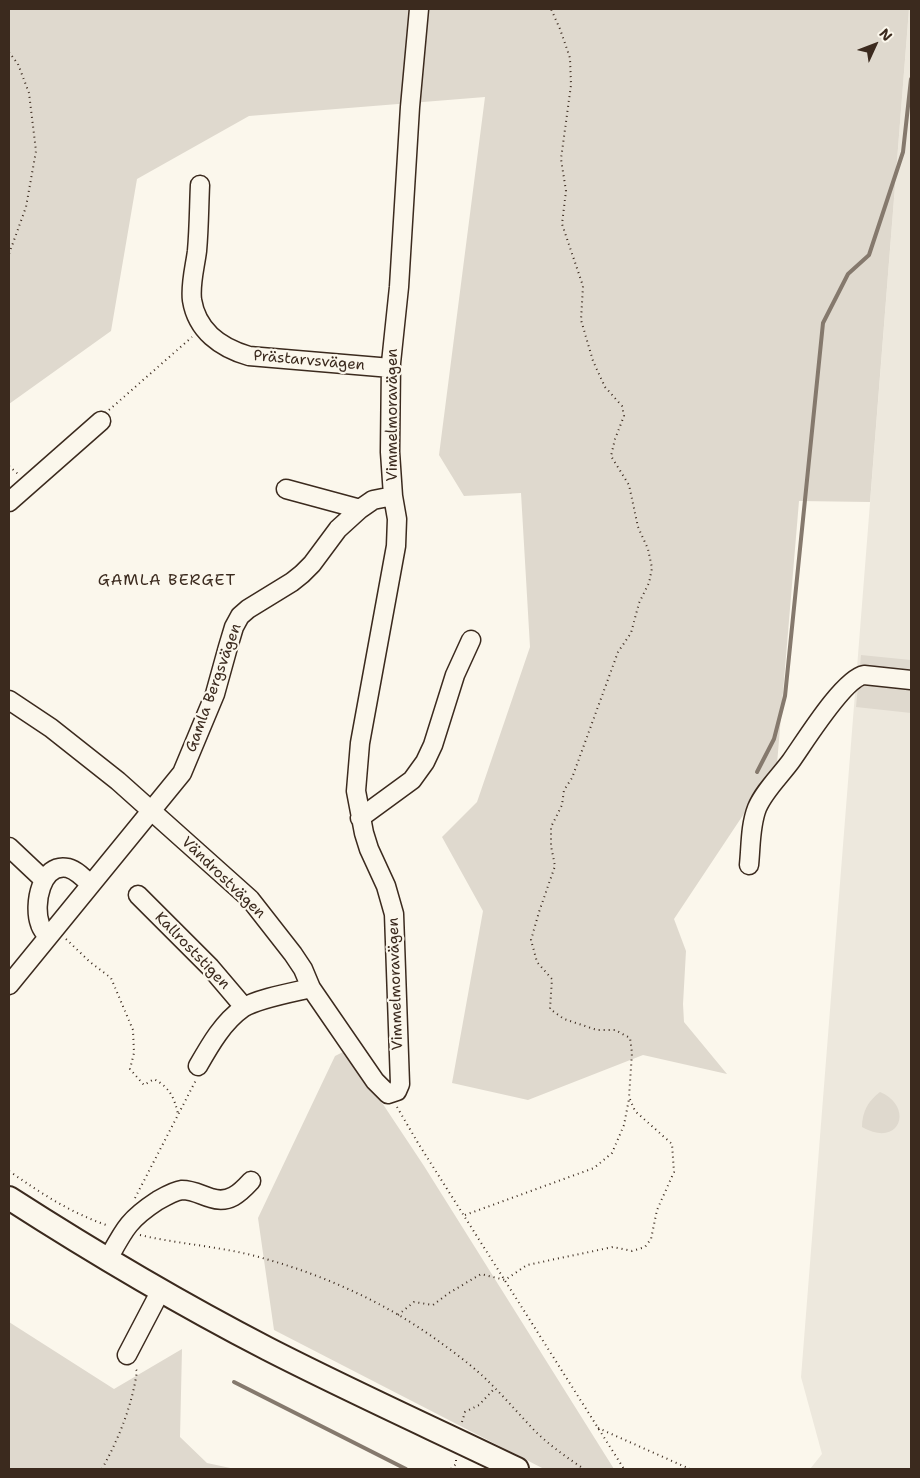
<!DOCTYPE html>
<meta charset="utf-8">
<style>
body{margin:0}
#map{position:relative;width:920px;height:1478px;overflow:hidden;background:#fbf7ec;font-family:"Shantell Sans",sans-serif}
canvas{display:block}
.frame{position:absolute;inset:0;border:10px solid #3b2a1e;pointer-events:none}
.north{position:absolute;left:850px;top:20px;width:50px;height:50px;-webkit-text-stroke:4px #fbf7ec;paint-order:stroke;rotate:47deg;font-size:14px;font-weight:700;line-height:20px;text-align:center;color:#3b2a1e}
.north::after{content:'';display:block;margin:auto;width:18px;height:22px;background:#3b2a1e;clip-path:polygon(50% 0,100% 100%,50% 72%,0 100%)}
</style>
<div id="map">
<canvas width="920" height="1478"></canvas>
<div class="frame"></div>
<div class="north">N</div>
</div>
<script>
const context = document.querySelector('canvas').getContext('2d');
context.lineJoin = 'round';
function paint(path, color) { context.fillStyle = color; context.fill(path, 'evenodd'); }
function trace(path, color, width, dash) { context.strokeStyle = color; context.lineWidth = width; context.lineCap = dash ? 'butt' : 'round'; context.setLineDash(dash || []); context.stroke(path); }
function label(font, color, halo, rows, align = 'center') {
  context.font = font + ' "Shantell Sans",sans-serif'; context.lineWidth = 4.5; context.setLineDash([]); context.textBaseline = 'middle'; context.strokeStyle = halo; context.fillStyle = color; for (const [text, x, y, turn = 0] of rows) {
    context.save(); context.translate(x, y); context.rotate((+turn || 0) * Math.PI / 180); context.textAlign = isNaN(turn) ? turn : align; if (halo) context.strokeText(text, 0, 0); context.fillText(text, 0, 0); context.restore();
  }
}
paint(new Path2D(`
 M 909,9 L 911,9 L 911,1469 L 810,1469 L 822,1454 L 801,1377 Z`), '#ede8dd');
paint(new Path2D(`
 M 9,9 L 909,9 L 870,502 L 799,501 L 777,764 L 674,919 L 686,951 L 683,1004 L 684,1022 L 727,1074 L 643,1055 L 528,1100 L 452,1083 L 483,911 L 442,837 L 477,802 L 530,647 L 521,493 L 464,496 L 439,455 L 485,97 L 249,116 L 137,179 L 111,331 L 9,404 Z
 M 861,655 L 911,660 L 911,713 L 856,707 Z
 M 347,1050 L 424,1166 L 614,1469 L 544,1469 L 274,1330 L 258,1218 L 335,1056 Z
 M 880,1092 C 914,1106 901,1149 862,1127 C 862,1112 868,1101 880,1092 Z
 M 9,1322 L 114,1389 L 182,1349 L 180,1437 L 207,1463 L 235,1469 L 9,1469 Z`), '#dfd9ce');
trace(new Path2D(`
 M 757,772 L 774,739 L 785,696 L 823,323 L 848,274 L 869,255 L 903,152 L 911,79
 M 234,1382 L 406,1469`), '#85796d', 4);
const minor = new Path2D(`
 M 200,185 C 199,207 199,229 197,251 C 195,267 190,284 192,300 C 197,331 221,348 249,356 L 391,368
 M 286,489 L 360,509
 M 9,502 L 101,421
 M 9,700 L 51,728 L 118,781 L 250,899 L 293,954 L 303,969 L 311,988 L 375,1081 L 388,1094 L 397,1091 L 400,1084 L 394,914 L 386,886 L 369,849 L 364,833 L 356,791 L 360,743 L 396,546 L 397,519 L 393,496 L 390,452 L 391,363 L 399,287 L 410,107 L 419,9
 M 360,818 L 412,780 L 425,762 L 433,745 L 455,675 L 471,640
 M 9,847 L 44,880
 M 749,865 C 751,846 750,826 757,808 C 764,791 780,776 791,761 C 804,743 843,679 864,675 L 911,680
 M 138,895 L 210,967 L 244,1007
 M 48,937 C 45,933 41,929 40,924 C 33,905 41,862 68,868 C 76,870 84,878 90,884
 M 9,985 L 182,773 L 215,694 L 228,647 L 234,627 L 240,616 L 248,609 L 292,582 L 302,574 L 312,564 L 338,529 L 360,509 L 373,500 L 393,496
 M 198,1066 C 210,1045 223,1022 243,1008 C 256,999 294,992 311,988
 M 108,1259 C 124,1230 128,1220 157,1201 C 164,1197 174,1191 182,1190 C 193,1190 201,1195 211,1198 C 229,1204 240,1193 251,1181
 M 127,1355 L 161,1290`);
const major = new Path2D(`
 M 9,1198 C 93,1252 179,1303 268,1349 C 350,1391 434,1429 517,1469`);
trace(minor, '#3b2a1e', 21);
trace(major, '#3b2a1e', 26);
trace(new Path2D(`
 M 9,52 L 18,64 L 29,93 L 36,151 L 26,207 L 9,254
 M 109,410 L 192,337
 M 9,466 L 18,474
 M 66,939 L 90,962 L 111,978 L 133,1030 L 134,1053 L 130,1069 L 144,1085 L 154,1079 C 170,1088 174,1097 178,1114
 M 397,1107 L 418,1143 L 624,1469
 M 9,1171 C 42,1194 71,1213 109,1226
 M 135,1198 L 196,1080
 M 465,1215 L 594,1168 L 612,1153 L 624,1125 L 629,1099
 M 140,1235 C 178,1244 217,1246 255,1256 C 319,1273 383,1301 437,1340 C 455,1353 474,1367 490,1383 C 505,1398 519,1414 534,1430 C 549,1445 566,1457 584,1469
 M 398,1315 L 414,1302 L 433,1305 L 449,1293 L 481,1274 L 505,1280 L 527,1265 L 613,1247 L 632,1251 L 645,1247 L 651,1239 L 657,1210 L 674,1172 L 672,1144 L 635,1111 L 629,1097 L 632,1053 L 630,1038 L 615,1030 L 597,1030 L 564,1019 L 550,1009 L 552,979 L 537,962 L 531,940 L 539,912 L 555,866 L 551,846 L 551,827 L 562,805 L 564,790 L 572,778 L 618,652 L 631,633 L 639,603 L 649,583 L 652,568 L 648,549 L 638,527 L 629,485 L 611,456 L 615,439 L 624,416 L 622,406 L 605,387 L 593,361 L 581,320 L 583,286 L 562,224 L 566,191 L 561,159 L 571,85 L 570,58 L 560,29 L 551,9
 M 462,1422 L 465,1412 L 479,1405 L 495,1388
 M 598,1428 L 690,1469
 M 102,1469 C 119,1438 132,1406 137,1371 L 134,1367
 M 451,1469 L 456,1464 L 456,1459`), '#3b2a1e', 2, [1, 4]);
trace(minor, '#fbf7ec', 18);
trace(major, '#fbf7ec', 22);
label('15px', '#3b2a1e', '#fbf7ec', [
 ["Prästarvsvägen",309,361,5],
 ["Vimmelmoravägen",393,415,-90],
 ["Gamla Bergsvägen",214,688,-70],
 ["Vändrostvägen",223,878,44],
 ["Kallroststigen",192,951,46],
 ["Vimmelmoravägen",396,984,-92]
]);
context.letterSpacing = '1px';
label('16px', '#3b2a1e', '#fbf7ec', [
 ["GAMLA BERGET",167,581]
]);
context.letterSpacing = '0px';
</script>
